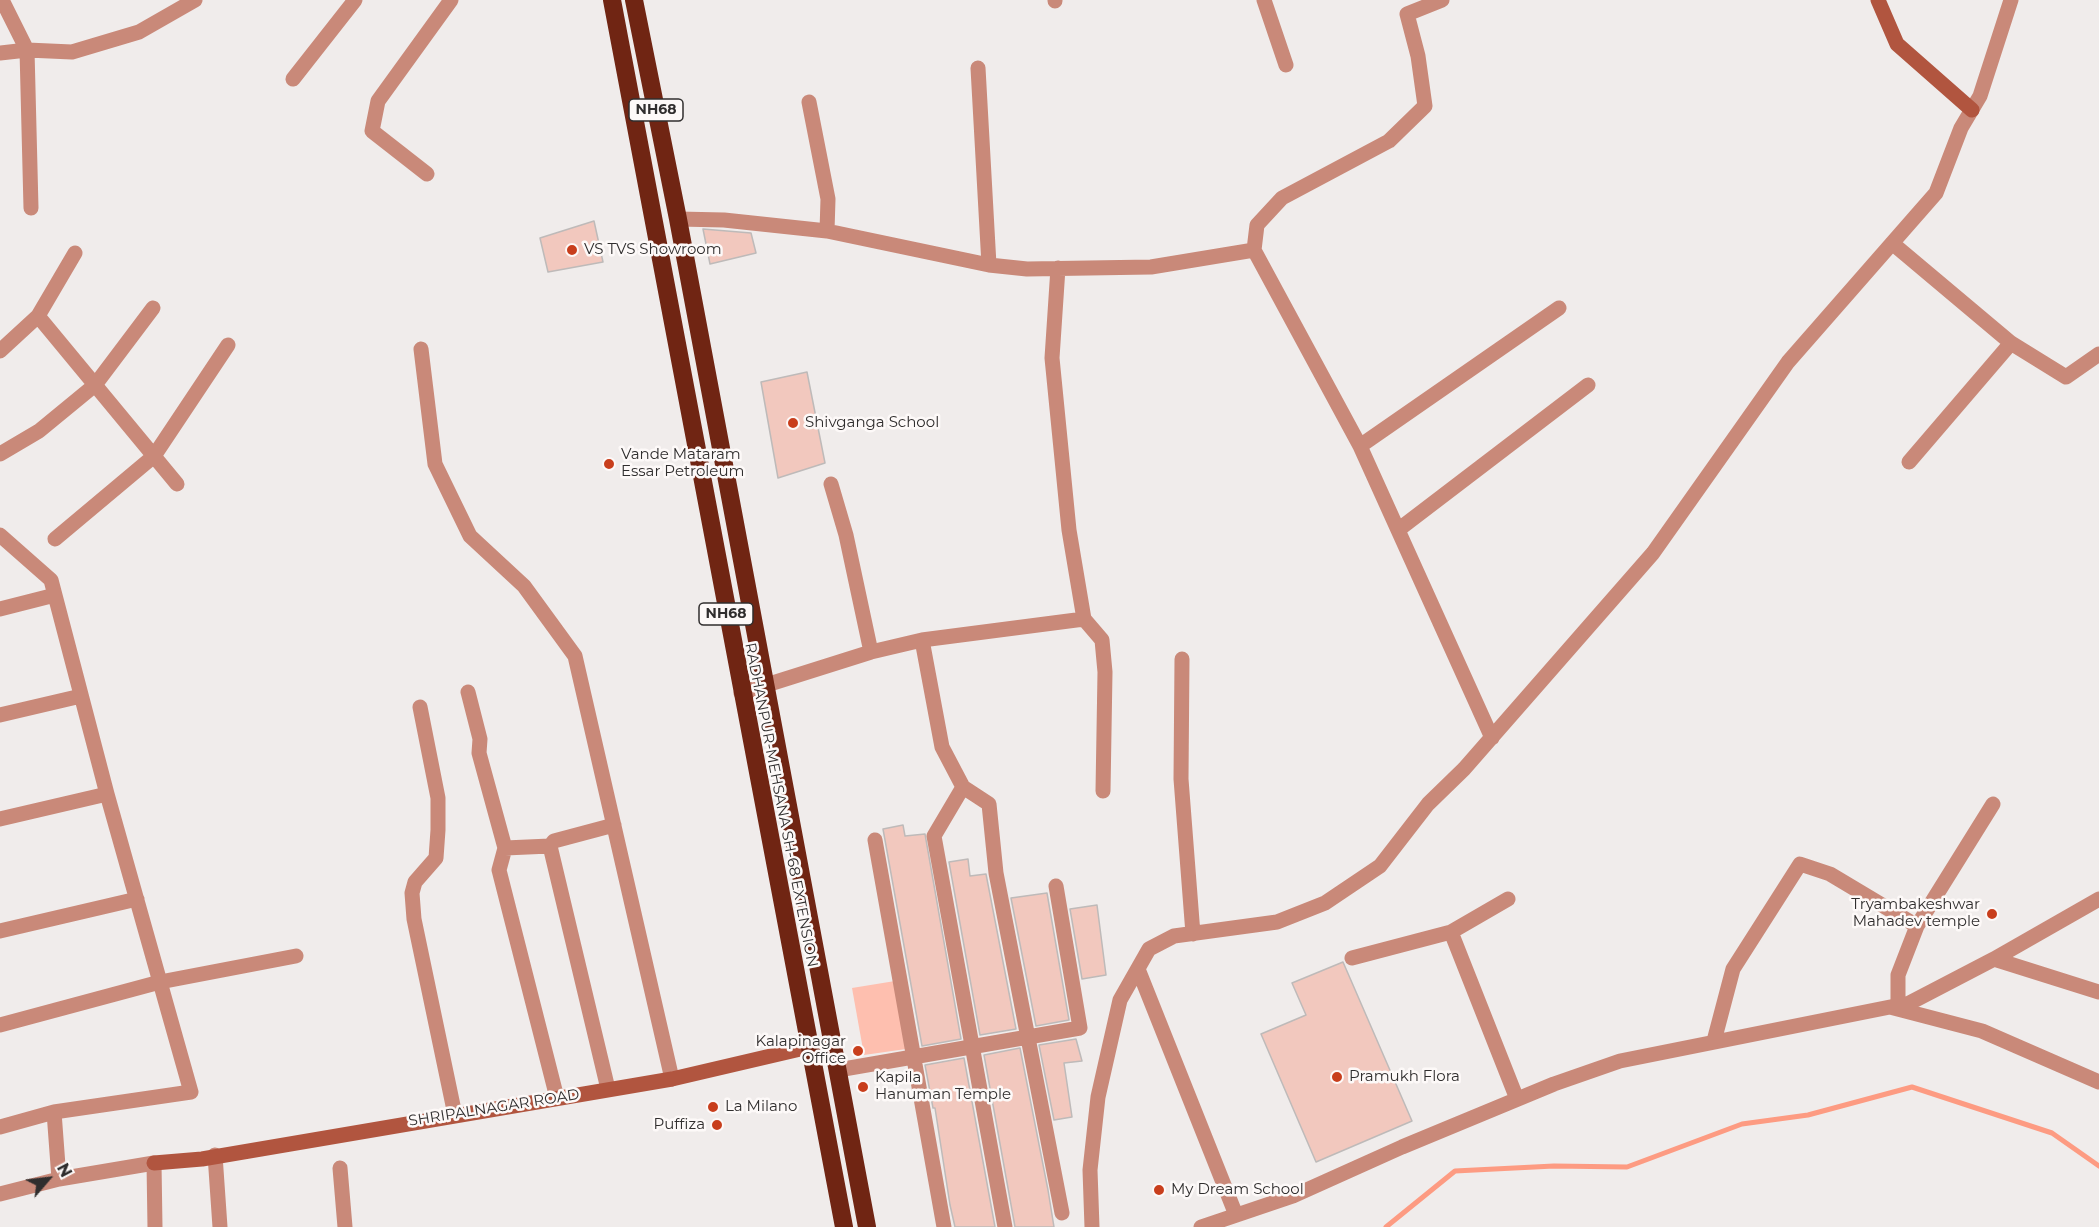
<!DOCTYPE html>
<style>
body{margin:0}
#map{position:relative;width:2099px;height:1227px;overflow:hidden;background:#f0eceb;font-family:Montserrat,sans-serif}
canvas{display:block}
.north{position:absolute;left:18px;top:1149px;width:60px;height:60px;-webkit-text-stroke:4px #fdf9f8;paint-order:stroke;rotate:62deg;font-size:16px;font-weight:700;line-height:24px;text-align:center;color:#302e2e}
.north::after{content:'';display:block;margin:auto;width:21px;height:27px;background:#302e2e;clip-path:polygon(50% 0,100% 100%,50% 72%,0 100%)}
</style>
<div id="map">
<canvas width="2099" height="1227"></canvas>
<div class="north">N</div>
</div>
<script>
const context = document.querySelector('canvas').getContext('2d');
context.lineJoin = 'round';
function paint(path, color) { context.fillStyle = color; context.fill(path, 'evenodd'); }
function trace(path, color, width, dash) { context.strokeStyle = color; context.lineWidth = width; context.lineCap = dash ? 'butt' : 'round'; context.setLineDash(dash || []); context.stroke(path); }
function label(font, color, halo, rows, align = 'center') {
  context.font = font + ' Montserrat,sans-serif'; context.lineWidth = 5; context.setLineDash([]); context.textBaseline = 'middle'; context.strokeStyle = halo; context.fillStyle = color; for (const [text, x, y, turn = 0] of rows) {
    context.save(); context.translate(x, y); context.rotate((+turn || 0) * Math.PI / 180); context.textAlign = isNaN(turn) ? turn : align; if (halo) context.strokeText(text, 0, 0); context.fillText(text, 0, 0); context.restore();
  }
}
paint(new Path2D(`
 M 895,981 L 906,1049 L 864,1055 L 852,988 Z`), '#febfaf');
trace(new Path2D(`
 M 1386,1227 L 1455,1171 L 1554,1166 L 1627,1167 L 1742,1124 L 1808,1115 L 1912,1087 L 2052,1133 L 2099,1166`), '#fd9b82', 5);
const building = new Path2D(`
 M 594,221 L 603,262 L 548,272 L 540,238 Z
 M 703,229 L 751,233 L 756,253 L 710,264 Z
 M 807,372 L 825,463 L 778,478 L 761,382 Z
 M 903,825 L 905,836 L 925,834 L 961,1039 L 922,1046 L 883,829 Z
 M 968,859 L 970,876 L 986,874 L 1016,1029 L 980,1035 L 949,862 Z
 M 1047,893 L 1069,1020 L 1036,1026 L 1011,898 Z
 M 1097,905 L 1106,975 L 1082,979 L 1070,909 Z
 M 1343,962 L 1412,1121 L 1316,1162 L 1261,1034 L 1306,1015 L 1292,983 Z
 M 1076,1039 L 1082,1061 L 1064,1063 L 1072,1117 L 1054,1120 L 1039,1045 Z
 M 1020,1048 L 1048,1190 L 1054,1227 L 1015,1227 L 984,1055 Z
 M 964,1058 L 995,1227 L 955,1227 L 950,1205 L 935,1108 L 933,1108 L 925,1065 Z`);
paint(building, '#f2c8be');
trace(building, '#bebab9', 1.5);
trace(new Path2D(`
 M 2,0 L 27,50 L 31,208
 M 1055,0 L 1055,1
 M 1264,0 L 1286,65
 M 0,53 L 27,50 L 72,52 L 139,32 L 195,0
 M 978,68 L 989,265
 M 293,79 L 355,0
 M 809,102 L 828,199 L 827,231
 M 427,174 L 372,131 L 378,101 L 451,0
 M 678,219 L 724,220 L 827,231 L 989,265 L 1027,269 L 1151,267 L 1254,250 L 1257,225 L 1282,198 L 1389,141 L 1425,106 L 1418,56 L 1407,14 L 1442,0
 M 1892,243 L 2011,343 L 2066,377 L 2099,354
 M 1254,250 L 1360,446 L 1492,738
 M 1058,268 L 1052,358 L 1069,530 L 1084,619 L 1102,640 L 1105,672 L 1103,791
 M 38,316 L 177,484
 M 421,349 L 435,464 L 470,536 L 524,586 L 575,656 L 672,1079
 M 0,351 L 38,316 L 75,253
 M 1360,446 L 1559,308
 M 0,454 L 39,431 L 95,385 L 153,308
 M 1909,462 L 2011,343
 M 831,484 L 846,535 L 871,652
 M 1398,530 L 1588,385
 M 0,535 L 51,580 L 107,794 L 191,1092 L 54,1112
 M 55,539 L 154,456 L 228,345
 M 0,609 L 55,595
 M 922,640 L 942,747 L 963,787 L 989,804 L 996,873 L 1062,1213
 M 1182,659 L 1181,779 L 1193,934
 M 468,692 L 480,739 L 479,753 L 505,848 L 499,870 L 557,1098
 M 741,693 L 871,652 L 922,640 L 1084,619
 M 420,707 L 438,798 L 438,830 L 436,858 L 415,882 L 412,893 L 414,919 L 455,1115
 M 0,715 L 81,696
 M 963,787 L 934,836 L 1005,1227
 M 1993,804 L 1917,926 L 1898,975 L 1898,1009 L 1994,959 L 2099,992
 M 0,819 L 107,794
 M 875,840 L 944,1227
 M 550,846 L 608,1089
 M 505,848 L 550,846 L 554,841 L 614,825
 M 0,931 L 137,899
 M 1451,932 L 1517,1099
 M 1352,958 L 1451,932 L 1508,899
 M 1994,959 L 2099,899
 M 1138,969 L 1236,1215
 M 0,1025 L 160,982 L 296,956
 M 1714,1041 L 1733,969 L 1800,864 L 1830,874 L 1917,926
 M 838,1070 L 1080,1028 L 1056,886
 M 0,1127 L 54,1112 L 59,1179 L 154,1163 L 155,1227
 M 215,1155 L 220,1227
 M 340,1168 L 345,1227
 M 0,1194 L 59,1179
 M 1092,1227 L 1090,1170 L 1098,1097 L 1120,1000 L 1149,949 L 1174,936 L 1277,922 L 1325,903 L 1380,866 L 1428,804 L 1464,769 L 1653,553 L 1788,362 L 1936,193 L 1961,128 L 1980,96 L 2011,0
 M 1201,1227 L 1293,1196 L 1402,1147 L 1554,1084 L 1620,1061 L 1890,1007 L 1982,1031 L 2099,1082`), '#c98979', 15);
trace(new Path2D(`
 M 1878,0 L 1897,44 L 1972,110
 M 154,1163 L 202,1159 L 672,1079 L 809,1047 L 832,1044`), '#b1553f', 15);
trace(new Path2D(`
 M 612,0 L 844,1227
 M 634,0 L 678,219 L 867,1227`), '#702513', 18);
for (const [x, y, r, color] of [
 [572,250,6,"#c83e1c"],
 [793,423,6,"#c83e1c"],
 [609,464,6,"#c83e1c"],
 [1992,914,6,"#c83e1c"],
 [858,1051,6,"#c83e1c"],
 [1337,1077,6,"#c83e1c"],
 [863,1087,6,"#c83e1c"],
 [713,1107,6,"#c83e1c"],
 [717,1125,6,"#c83e1c"],
 [1159,1190,6,"#c83e1c"]
]) { const dot = new Path2D(); dot.arc(x, y, r, 0, 2 * Math.PI); context.fillStyle = color; context.fill(dot); trace(dot, '#fdf9f8', 2); }
for (const [x, y, w] of [
 [656,110,54],
 [726,614,54]
]) { const box = new Path2D(); box.roundRect(x - w / 2, y - 11, w, 22, 4.5); context.fillStyle = '#fdf9f8'; context.fill(box); trace(box, '#302e2e', 1.5); }
label('bold 14px', '#302e2e', null, [
 ["NH68",656,110],
 ["NH68",726,614]
]);
label('15px', '#302e2e', '#fdf9f8', [
 ["VS TVS Showroom",584,250],
 ["Shivganga School",805,423],
 ["Vande Mataram",621,455],
 ["Essar Petroleum",621,472],
 ["Tryambakeshwar",1980,905,"right"],
 ["Mahadev temple",1980,922,"right"],
 ["Kalapinagar",846,1042,"right"],
 ["Office",846,1059,"right"],
 ["Pramukh Flora",1349,1077],
 ["Kapila",875,1078],
 ["Hanuman Temple",875,1095],
 ["La Milano",725,1107],
 ["Puffiza",705,1125,"right"],
 ["My Dream School",1171,1190]
], 'left');
label('15px', '#302e2e', '#fdf9f8', [
 ["RADHANPUR-MEHSANA SH-68 EXTENSION",781,805,79],
 ["SHRIPALNAGAR ROAD",494,1108,-9]
]);
</script>
